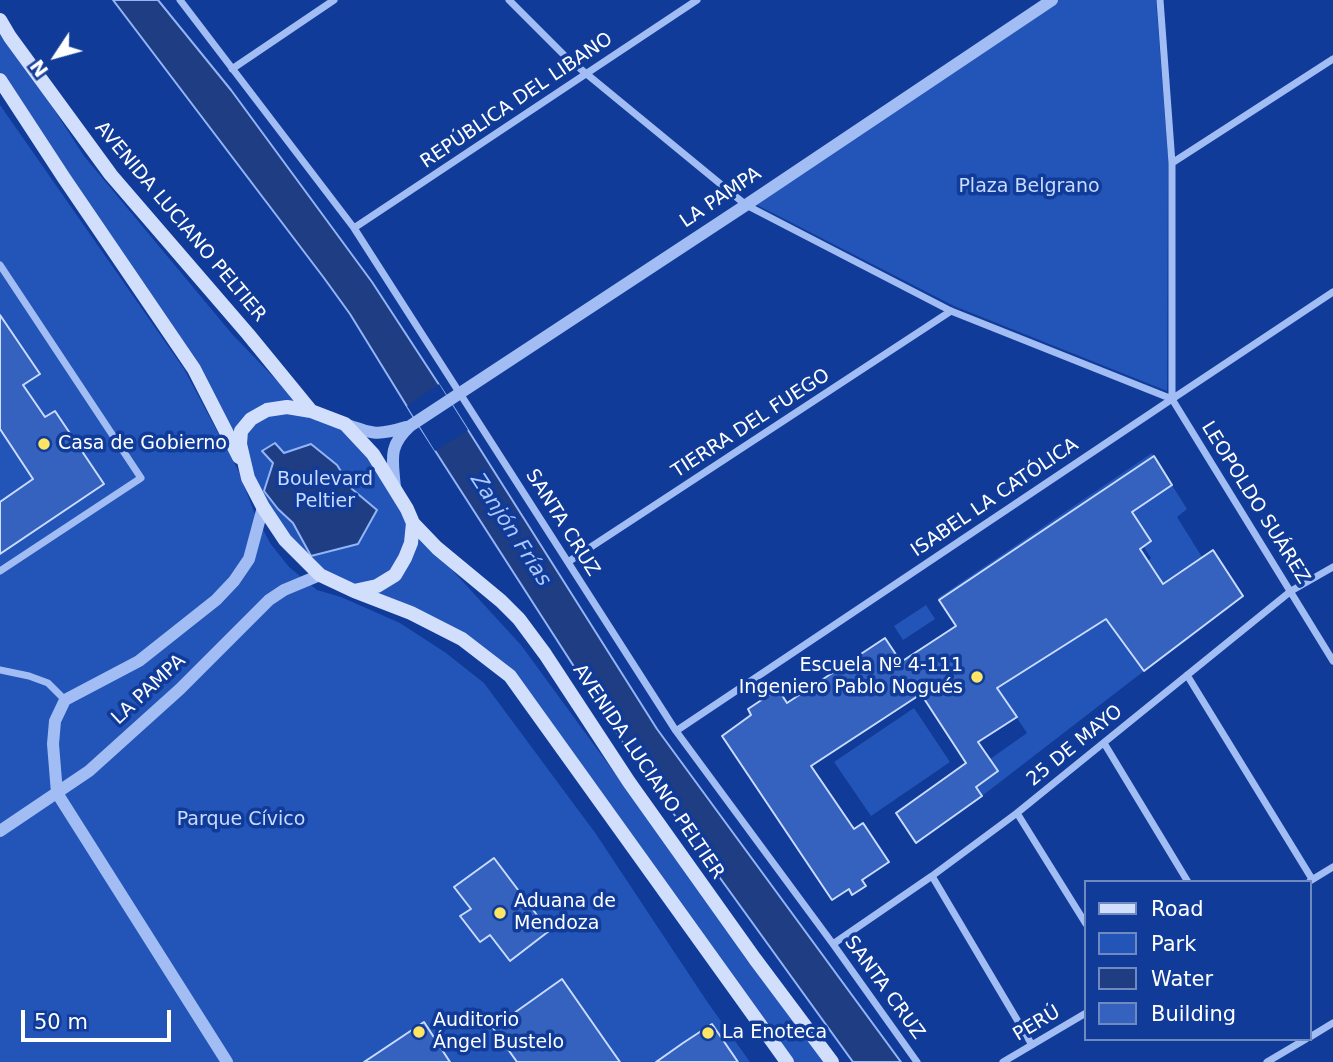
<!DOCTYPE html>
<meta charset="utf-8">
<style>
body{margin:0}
#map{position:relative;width:1333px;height:1062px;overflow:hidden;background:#103b98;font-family:"DejaVu Sans",sans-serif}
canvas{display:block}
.legend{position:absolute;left:1084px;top:880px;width:228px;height:161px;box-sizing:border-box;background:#103b98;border:2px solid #7089c1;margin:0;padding:9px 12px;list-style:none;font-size:21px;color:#fff}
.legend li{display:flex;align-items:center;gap:14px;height:35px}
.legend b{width:35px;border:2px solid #7089c1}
.north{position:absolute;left:21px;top:21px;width:70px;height:70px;-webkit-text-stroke:5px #103b98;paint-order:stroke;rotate:234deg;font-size:19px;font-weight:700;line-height:28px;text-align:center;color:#fff}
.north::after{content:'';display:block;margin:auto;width:24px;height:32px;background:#fff;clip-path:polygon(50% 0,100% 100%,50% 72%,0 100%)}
.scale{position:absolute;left:21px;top:1010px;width:150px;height:32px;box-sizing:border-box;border:4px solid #fff;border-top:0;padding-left:9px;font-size:21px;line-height:24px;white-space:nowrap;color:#fff;-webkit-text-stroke:5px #103b98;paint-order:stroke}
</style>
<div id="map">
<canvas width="1333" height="1062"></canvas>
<ul class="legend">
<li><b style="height:9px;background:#d1dffd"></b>Road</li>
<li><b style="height:19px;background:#2354b7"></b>Park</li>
<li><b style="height:19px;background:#1e3d83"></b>Water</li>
<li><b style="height:19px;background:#3462be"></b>Building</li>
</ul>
<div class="north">N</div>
<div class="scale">50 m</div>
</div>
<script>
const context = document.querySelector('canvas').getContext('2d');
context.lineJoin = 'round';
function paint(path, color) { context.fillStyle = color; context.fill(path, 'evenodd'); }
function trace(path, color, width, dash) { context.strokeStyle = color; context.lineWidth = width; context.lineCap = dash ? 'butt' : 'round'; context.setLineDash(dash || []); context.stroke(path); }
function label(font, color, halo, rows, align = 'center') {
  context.font = font + ' "DejaVu Sans",sans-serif'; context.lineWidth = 7; context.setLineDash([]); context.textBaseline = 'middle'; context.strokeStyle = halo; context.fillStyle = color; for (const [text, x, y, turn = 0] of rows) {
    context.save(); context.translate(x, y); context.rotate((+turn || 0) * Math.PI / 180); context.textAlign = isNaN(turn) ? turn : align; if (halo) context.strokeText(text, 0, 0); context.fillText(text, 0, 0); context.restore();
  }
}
paint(new Path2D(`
 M 1059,0 L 1156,0 L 1168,157 L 1167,391 L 954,306 L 755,204 Z
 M 0,26 L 84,156 L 232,334 L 309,414 L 343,426 L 371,458 L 410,524 L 521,645 L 826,1062 L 791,1062 L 514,672 L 322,572 L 288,538 L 266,504 L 255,476 L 63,169 L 0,72 Z
 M 0,105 L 184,369 L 239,472 L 254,512 L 270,543 L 289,567 L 317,590 L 341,597 L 400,623 L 446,653 L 484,683 L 596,834 L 706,1000 L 750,1062 L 0,1062 Z
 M 1152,453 L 1154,456 L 939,600 L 938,598 Z
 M 1172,485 L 1187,509 L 1177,517 L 1202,557 L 1162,583 L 1148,561 L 1151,558 L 1144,547 L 1151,541 L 1132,512 Z
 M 926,605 L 935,619 L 903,640 L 894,626 Z
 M 1106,619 L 1144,671 L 982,796 L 976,787 L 998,771 L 990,759 L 1027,733 L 997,688 Z
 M 914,708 L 950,762 L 871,816 L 834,762 Z`), '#2354b7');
const water = new Path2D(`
 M 113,0 L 158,0 L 231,90 L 372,282 L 449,400 L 657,729 L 901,1062 L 853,1062 L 629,752 L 416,421 L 350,314 L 324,278 Z
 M 275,443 L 284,453 L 311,444 L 337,465 L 352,489 L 377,510 L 358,544 L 311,556 L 293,523 L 278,509 L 264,491 L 273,463 L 262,451 Z`);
paint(water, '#1e3d83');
trace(water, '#93b5f7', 2);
paint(new Path2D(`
 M 439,384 L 468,430 L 435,451 L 407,406 Z`), '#103b98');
const building = new Path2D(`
 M 0,315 L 40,374 L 23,385 L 45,417 L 55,411 L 104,484 L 0,554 L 0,502 L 33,479 L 0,429 Z
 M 1154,456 L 1172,485 L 1132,512 L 1151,541 L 1140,549 L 1163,584 L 1213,550 L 1243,596 L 1144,671 L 1106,619 L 997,688 L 1017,717 L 978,742 L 998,771 L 976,787 L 982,796 L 916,843 L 896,813 L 966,763 L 921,694 L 811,766 L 854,829 L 863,823 L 889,862 L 862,880 L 866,886 L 852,895 L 849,889 L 832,900 L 722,736 L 751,715 L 748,709 L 778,689 L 787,703 L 885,638 L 901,662 L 956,626 L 939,600 Z
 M 494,858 L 549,931 L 510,961 L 490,935 L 480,942 L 460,916 L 471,909 L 454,887 Z
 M 562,979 L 608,1045 L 620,1062 L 517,1062 L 493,1028 Z
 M 424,1022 L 450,1062 L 364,1062 Z
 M 712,1024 L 738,1062 L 656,1062 L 683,1043 Z`);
paint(building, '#3462be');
trace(building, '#c9dbfe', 2);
trace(new Path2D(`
 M 180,0 L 354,228 L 676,731 L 833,944 L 917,1062
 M 509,0 L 566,57 L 746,205 L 951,311 L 1172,399
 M 1160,0 L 1172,163 L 1172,399
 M 232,69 L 334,0
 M 1172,163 L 1333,59
 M 354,228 L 697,0
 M 0,265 L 141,478 L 0,571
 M 1172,399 L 1333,661
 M 568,562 L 951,311
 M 0,670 L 29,676 L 48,683 L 65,700
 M 1187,675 L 1312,879
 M 676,731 L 1172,399 L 1333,292
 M 1104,743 L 1188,882
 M 1017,813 L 1086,924
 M 932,876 L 1032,1045
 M 1310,881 L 1333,867
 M 833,944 L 932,876 L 1017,813 L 1291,591 L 1333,567
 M 1310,1037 L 1333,1023
 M 1003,1062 L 1086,1013
 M 1267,1062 L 1306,1039`), '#a1bdf4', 7);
trace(new Path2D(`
 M 345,424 C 373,434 377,436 406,427
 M 395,489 C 393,460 387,447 410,426 L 746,205 L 1052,0
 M 0,831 L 89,771 L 180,689 L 269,600 L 284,590 L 320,575
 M 227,1062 L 57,793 L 53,744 L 55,721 L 65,700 L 139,661 L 216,600 L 234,581 L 249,559 L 263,507`), '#a1bdf4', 12);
trace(new Path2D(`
 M 0,20 L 10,37 L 111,175 L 248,334 L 311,411
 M 0,80 L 64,178 L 194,369 L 239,457
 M 287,407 L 311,411 L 345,424 L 373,454 L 407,509 L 413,523 L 411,543 L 405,558 L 395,575 L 377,586 L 354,591 L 320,575 L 285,540 L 263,507 L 248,478 L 240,444 L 241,431 L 251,419 L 267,410 Z
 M 413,523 L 437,548 L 501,601 L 519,619 L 545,654 L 629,782 L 755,959 L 832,1062
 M 354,591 L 411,613 L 462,639 L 510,676 L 787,1062`), '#d1dffd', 14);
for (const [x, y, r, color] of [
 [44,444,7,"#ffe564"],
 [977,677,7,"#ffe564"],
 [500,913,7,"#ffe564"],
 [419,1032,7,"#ffe564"],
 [708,1033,7,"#ffe564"]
]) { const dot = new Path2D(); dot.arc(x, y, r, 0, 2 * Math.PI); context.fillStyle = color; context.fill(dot); trace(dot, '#103b98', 2.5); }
label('19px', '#fff', '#103b98', [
 ["REPÚBLICA DEL LIBANO",517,101,-34],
 ["LA PAMPA",721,198,-34],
 ["AVENIDA LUCIANO PELTIER",180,222,50],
 ["TIERRA DEL FUEGO",751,424,-33],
 ["ISABEL LA CATÓLICA",995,498,-34],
 ["LEOPOLDO SUÁREZ",1255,503,58],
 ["SANTA CRUZ",562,523,58],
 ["LA PAMPA",149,690,-43],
 ["25 DE MAYO",1075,746,-39],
 ["AVENIDA LUCIANO PELTIER",648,772,56],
 ["SANTA CRUZ",884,988,54],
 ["PERÚ",1037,1024,-31]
]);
label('19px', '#c9dbfe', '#103b98', [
 ["Plaza Belgrano",1029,187],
 ["Boulevard",325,480],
 ["Peltier",325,502],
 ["Parque Cívico",241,820]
]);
label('19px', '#fff', '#103b98', [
 ["Casa de Gobierno",58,444],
 ["Escuela Nº 4-111",963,666,"right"],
 ["Ingeniero Pablo Nogués",963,688,"right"],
 ["Aduana de",514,902],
 ["Mendoza",514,924],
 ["Auditorio",433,1021],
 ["Ángel Bustelo",433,1043],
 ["La Enoteca",722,1033]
], 'left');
label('italic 21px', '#adc7fb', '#103b98', [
 ["Zanjón Frías",510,530,57]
]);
</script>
